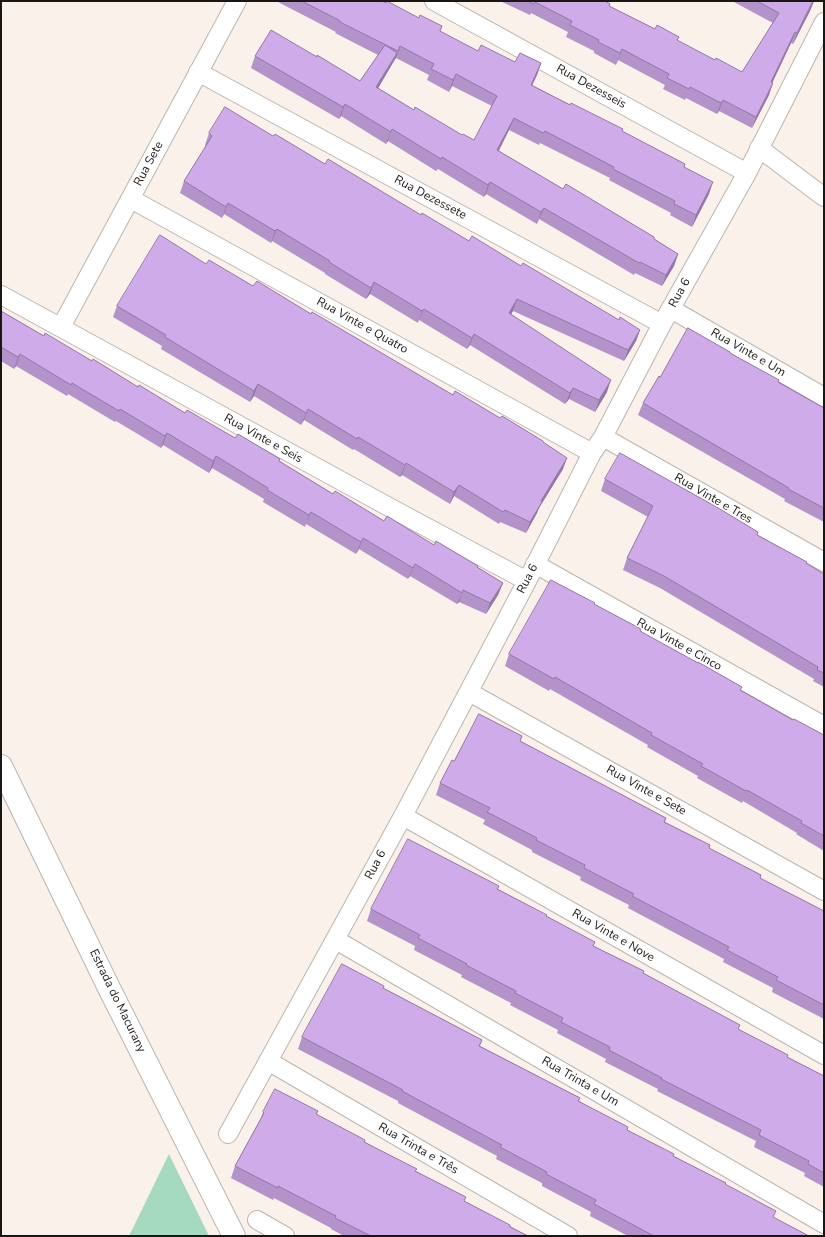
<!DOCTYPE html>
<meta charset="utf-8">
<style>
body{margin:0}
#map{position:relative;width:825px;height:1237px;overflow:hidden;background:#faf1eb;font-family:"Nunito Sans",sans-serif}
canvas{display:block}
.frame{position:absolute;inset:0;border:2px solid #1a1614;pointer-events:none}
</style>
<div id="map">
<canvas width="825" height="1237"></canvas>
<div class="frame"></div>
</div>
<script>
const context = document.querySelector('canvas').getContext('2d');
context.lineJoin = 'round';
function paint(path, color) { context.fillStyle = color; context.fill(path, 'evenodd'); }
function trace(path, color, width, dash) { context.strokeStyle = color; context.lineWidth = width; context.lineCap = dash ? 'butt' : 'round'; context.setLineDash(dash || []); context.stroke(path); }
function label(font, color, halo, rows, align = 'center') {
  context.font = font + ' "Nunito Sans",sans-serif'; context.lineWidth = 3; context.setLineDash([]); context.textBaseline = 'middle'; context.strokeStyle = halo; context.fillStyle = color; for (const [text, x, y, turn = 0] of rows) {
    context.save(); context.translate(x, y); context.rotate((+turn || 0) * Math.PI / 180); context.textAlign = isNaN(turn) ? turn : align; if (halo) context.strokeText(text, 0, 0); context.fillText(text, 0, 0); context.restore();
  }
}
paint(new Path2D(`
 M 169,1154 L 209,1236 L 129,1236 Z`), '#a5dac1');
const minor = new Path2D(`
 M 434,1 L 747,173
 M 198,72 L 662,324
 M 759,148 L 824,197
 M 131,199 L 592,453
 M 1,295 L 400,513 L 527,581
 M 671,309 L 824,397
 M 61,327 L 237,1
 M 603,437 L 824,562
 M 535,564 L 824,726
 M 469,692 L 824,891
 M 403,816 L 824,1055
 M 336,940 L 824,1224
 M 268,1061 L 568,1236
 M 228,1134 L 403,816 L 527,581 L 592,453 L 603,437 L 662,324 L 747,173 L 824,22
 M 257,1220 L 285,1236`);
const tertiary = new Path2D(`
 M 1,766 L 109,988 L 234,1236`);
trace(minor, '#bdb4af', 20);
trace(tertiary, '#bdb4af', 24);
trace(minor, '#fff', 18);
trace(tertiary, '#fff', 22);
paint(new Path2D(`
 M 276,1 L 382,1 L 419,18 L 442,26 L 440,32 L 478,51 L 515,62 L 541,63 L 537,75 L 532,85 L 685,164 L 684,167 L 709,194 L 692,227 L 670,215 L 671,213 L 609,180 L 610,178 L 540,143 L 539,145 L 509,130 L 499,151 L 563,189 L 654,239 L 678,254 L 674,266 L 662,286 L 635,273 L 634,275 L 539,219 L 537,224 L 486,194 L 484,197 L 438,169 L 436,171 L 388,141 L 386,144 L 341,116 L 339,119 L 251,68 L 255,56 L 317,57 L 360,81 L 378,55 L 335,33 L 336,32 ZM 396,58 L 429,75 L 427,80 L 449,92 L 452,86 L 492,106 L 474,140 L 462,135 L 414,110 L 378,88 Z
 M 500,1 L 605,1 L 609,6 L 655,29 L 679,37 L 677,41 L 715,60 L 742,72 L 773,23 L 732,1 L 814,1 L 810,11 L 793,44 L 791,43 L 772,83 L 769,95 L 752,128 L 719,111 L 717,114 L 686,98 L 685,100 L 663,89 L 665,85 L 618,60 L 616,65 L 594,53 L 594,51 L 566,37 L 568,32 L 531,13 L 530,15 Z
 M 209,133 L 273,136 L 421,215 L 469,241 L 521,266 L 619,320 L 640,330 L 636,341 L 624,361 L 513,311 L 511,314 L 607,392 L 595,412 L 569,399 L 565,404 L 470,345 L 467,349 L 419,320 L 418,323 L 370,294 L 366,299 L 325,274 L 325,273 L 272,241 L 271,243 L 224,214 L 222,218 L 180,193 L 184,181 L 206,146 L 205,145 Z
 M 206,264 L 311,314 L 453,395 L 500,418 L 543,442 L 563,469 L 539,508 L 537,513 L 526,533 L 500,522 L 499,524 L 454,496 L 450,504 L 402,475 L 400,477 L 354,449 L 353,450 L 304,420 L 301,425 L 254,396 L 250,402 L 161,349 L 162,346 L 113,317 L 117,306 Z
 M 1,311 L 44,336 L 92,361 L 185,413 L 235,438 L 280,459 L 279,461 L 333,494 L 384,521 L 434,545 L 477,567 L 503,583 L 498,595 L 486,614 L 459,602 L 457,604 L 410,576 L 408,579 L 359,549 L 356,554 L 306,524 L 305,527 L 263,502 L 264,499 L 212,468 L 209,473 L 163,445 L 161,448 L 116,421 L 115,422 L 68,394 L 67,396 L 16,366 L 14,369 L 1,361 Z
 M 730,353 L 824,408 L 824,522 L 784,501 L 785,499 L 638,415 L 643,403 L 660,377 Z
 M 605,479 L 757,535 L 824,574 L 824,687 L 813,681 L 814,679 L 660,588 L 623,570 L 627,558 L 648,517 L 601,491 Z
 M 595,605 L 640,631 L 740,691 L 793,720 L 824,735 L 824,851 L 796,834 L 797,833 L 743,801 L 742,803 L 697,778 L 698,776 L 647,747 L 648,745 L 550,689 L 549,691 L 505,666 L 509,654 Z
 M 522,736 L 520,741 L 666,818 L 665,822 L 710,845 L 709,848 L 761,875 L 760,879 L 824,911 L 824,1019 L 772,992 L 773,988 L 723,962 L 724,959 L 628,908 L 629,905 L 580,880 L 581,877 L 532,852 L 532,850 L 483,824 L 485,820 L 436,795 L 440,783 L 454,761 Z
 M 499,886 L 498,889 L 546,916 L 594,946 L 643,973 L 739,1030 L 787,1057 L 824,1076 L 824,1187 L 804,1176 L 805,1173 L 754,1147 L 756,1141 L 657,1091 L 658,1089 L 605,1062 L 606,1059 L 557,1033 L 558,1030 L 510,1005 L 511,1003 L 461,977 L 462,975 L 414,950 L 415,946 L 367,921 L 371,909 Z
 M 383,988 L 482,1040 L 480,1046 L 580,1098 L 579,1101 L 627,1130 L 726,1185 L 774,1218 L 809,1236 L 628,1236 L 590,1216 L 591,1212 L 542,1186 L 542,1183 L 496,1159 L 497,1156 L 398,1103 L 398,1101 L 298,1049 L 302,1037 Z
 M 318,1111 L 316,1114 L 416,1171 L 464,1201 L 528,1236 L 344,1236 L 331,1229 L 331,1228 L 274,1198 L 273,1200 L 231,1178 L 235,1166 L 261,1118 L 263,1112 Z`), '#b393c9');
paint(new Path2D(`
 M 813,1 L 814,1 L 810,11 L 793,44 L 797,33 Z
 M 795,32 L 791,43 L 767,94 L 771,82 Z
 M 400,46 L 396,58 L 393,63 L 398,51 Z
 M 622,49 L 618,60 L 616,65 L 620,53 Z
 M 397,53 L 392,64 L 372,99 L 376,87 Z
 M 541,63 L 537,75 L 527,96 L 531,85 Z
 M 456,74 L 452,86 L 449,92 L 453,80 Z
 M 773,83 L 769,95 L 752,128 L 756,117 Z
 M 723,100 L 719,111 L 717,114 L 721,103 Z
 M 345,104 L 341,116 L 339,119 L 343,107 Z
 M 514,118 L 509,130 L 493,161 L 497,150 Z
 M 392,129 L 388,141 L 386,144 L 391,132 Z
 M 490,182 L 486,194 L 484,197 L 488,185 Z
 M 713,182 L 709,194 L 692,227 L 696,215 Z
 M 228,203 L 224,214 L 222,218 L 226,207 Z
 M 544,208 L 539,219 L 537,224 L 541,212 Z
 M 277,229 L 272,241 L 271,243 L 275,231 Z
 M 678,254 L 674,266 L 662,286 L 666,275 Z
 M 374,282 L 370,294 L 366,299 L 371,288 Z
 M 517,299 L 513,311 L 505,325 L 509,313 Z
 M 424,309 L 419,320 L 418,323 L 422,311 Z
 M 640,330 L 636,341 L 624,361 L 628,350 Z
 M 474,334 L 470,345 L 467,349 L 472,338 Z
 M 20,354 L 16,366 L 14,369 L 18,357 Z
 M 611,380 L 607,392 L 595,412 L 599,400 Z
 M 258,384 L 254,396 L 250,402 L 254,391 Z
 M 573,388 L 569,399 L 565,404 L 570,393 Z
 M 308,409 L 304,420 L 301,425 L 306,413 Z
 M 167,433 L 163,445 L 161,448 L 165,436 Z
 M 216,456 L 212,468 L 209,473 L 213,461 Z
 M 567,458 L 563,469 L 539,508 L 537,513 L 526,533 L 530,522 L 541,501 Z
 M 406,463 L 402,475 L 400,477 L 405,465 Z
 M 459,485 L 454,496 L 450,504 L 454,492 Z
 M 311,512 L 306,524 L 305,527 L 309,515 Z
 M 363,538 L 359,549 L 356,554 L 361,542 Z
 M 415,564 L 410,576 L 408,579 L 413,568 Z
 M 503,583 L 498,595 L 486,614 L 490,603 Z
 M 463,590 L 459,602 L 457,604 L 462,593 Z`), '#9278a4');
const building = new Path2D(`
 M 302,1 L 382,1 L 386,3 L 387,1 L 419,18 L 420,15 L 442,26 L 440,31 L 478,51 L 481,45 L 515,62 L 520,53 L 541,63 L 531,85 L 570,105 L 571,103 L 623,129 L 622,131 L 685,164 L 684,167 L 713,182 L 696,215 L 674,204 L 675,201 L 613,169 L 614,167 L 545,131 L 543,133 L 514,118 L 497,150 L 563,189 L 566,184 L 654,237 L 654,239 L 678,254 L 666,275 L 640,262 L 639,263 L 544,208 L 541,212 L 490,182 L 488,185 L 442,157 L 441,159 L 392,129 L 391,132 L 345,104 L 343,107 L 255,56 L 271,30 L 317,57 L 317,55 L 360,81 L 385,45 L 397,53 L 376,87 L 414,110 L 415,107 L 462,135 L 463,134 L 474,140 L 497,96 L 456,74 L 453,80 L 431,69 L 434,64 L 400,46 L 398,51 L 340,22 L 340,21 Z
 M 529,1 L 605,1 L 610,4 L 609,6 L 655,29 L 657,25 L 679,37 L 677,40 L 715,60 L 716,58 L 742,72 L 779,13 L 757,1 L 813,1 L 797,33 L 795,32 L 771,82 L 773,83 L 756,117 L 723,100 L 721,103 L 690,87 L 689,89 L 667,78 L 669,74 L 622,49 L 620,53 L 598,42 L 599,40 L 570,25 L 572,21 L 535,2 L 534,4 Z
 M 225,107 L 273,136 L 275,134 L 325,164 L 328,159 L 421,215 L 422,213 L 469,241 L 472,236 L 521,266 L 523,263 L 619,320 L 620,317 L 640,330 L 628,350 L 517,299 L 509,313 L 611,380 L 599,400 L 573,388 L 570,393 L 474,334 L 472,338 L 424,309 L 422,311 L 374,282 L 371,288 L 329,262 L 330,261 L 277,229 L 275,231 L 228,203 L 226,207 L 184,181 L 212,136 L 209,133 Z
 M 160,235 L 206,264 L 209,260 L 253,286 L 257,281 L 311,314 L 312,312 L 453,395 L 455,391 L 500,418 L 502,416 L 543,441 L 543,442 L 567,458 L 541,501 L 542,502 L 530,522 L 505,510 L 503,512 L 459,485 L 454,492 L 406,463 L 405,465 L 358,437 L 357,439 L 308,409 L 306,413 L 258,384 L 254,391 L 165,337 L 166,335 L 117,306 Z
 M 1,311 L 44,336 L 45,333 L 92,361 L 93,359 L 138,387 L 139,385 L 185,413 L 187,410 L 235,438 L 238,434 L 280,459 L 279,461 L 333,494 L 335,491 L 384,521 L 387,516 L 434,545 L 436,541 L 478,566 L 477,567 L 503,583 L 490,603 L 463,590 L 462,593 L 415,564 L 413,568 L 363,538 L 361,542 L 311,512 L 309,515 L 267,490 L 268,488 L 216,456 L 213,461 L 167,433 L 165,436 L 120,409 L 119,411 L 72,383 L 71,385 L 20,354 L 18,357 L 1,347 Z
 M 688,328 L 730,352 L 730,353 L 779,380 L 778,382 L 824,408 L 824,508 L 788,489 L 789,488 L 643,403 L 659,376 L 660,377 Z
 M 620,453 L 720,509 L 758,532 L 757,535 L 807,562 L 806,563 L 824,574 L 824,673 L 817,670 L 818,667 L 664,576 L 627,558 L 653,506 L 605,479 Z
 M 551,580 L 595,603 L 594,604 L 641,629 L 640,631 L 698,663 L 698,662 L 742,687 L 740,690 L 793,720 L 794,719 L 824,735 L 824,836 L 801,823 L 802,821 L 747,790 L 746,791 L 701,766 L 703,764 L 651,735 L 652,733 L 555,677 L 554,679 L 509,654 Z
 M 479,714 L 522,736 L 520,741 L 666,818 L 664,822 L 710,845 L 709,848 L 761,875 L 760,878 L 824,911 L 824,1005 L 776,980 L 778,977 L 727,950 L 729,947 L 632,896 L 634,894 L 584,868 L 585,865 L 536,840 L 537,838 L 487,812 L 490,808 L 440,783 L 452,760 L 454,761 Z
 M 408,839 L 499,886 L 497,889 L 547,915 L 546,916 L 595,942 L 593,946 L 644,971 L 643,973 L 740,1025 L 738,1029 L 788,1055 L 787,1057 L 824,1076 L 824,1173 L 808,1164 L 809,1161 L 759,1135 L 761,1130 L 661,1079 L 662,1078 L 609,1050 L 610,1047 L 561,1022 L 563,1018 L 515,993 L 516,991 L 466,965 L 467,964 L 418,938 L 420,935 L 371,909 Z
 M 342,964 L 384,986 L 383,988 L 482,1040 L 479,1046 L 580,1098 L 578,1101 L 628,1127 L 627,1130 L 674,1154 L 673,1156 L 726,1183 L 725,1184 L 776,1211 L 773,1217 L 809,1236 L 654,1236 L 594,1204 L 596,1200 L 546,1174 L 547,1172 L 500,1147 L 502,1145 L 402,1091 L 403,1090 L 302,1037 Z
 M 275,1089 L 318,1111 L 316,1114 L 365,1140 L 364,1142 L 417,1169 L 415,1171 L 466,1197 L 464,1201 L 510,1225 L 510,1227 L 528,1236 L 371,1236 L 335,1218 L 336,1216 L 278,1186 L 278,1188 L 235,1166 L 264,1113 L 263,1112 Z`);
paint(building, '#d0abea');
trace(building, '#9278a4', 1);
label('12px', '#1a1614', '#fff', [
 ["Rua Dezesseis",591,87,29],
 ["Rua Sete",149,164,-62],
 ["Rua Dezessete",430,198,28],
 ["Rua 6",680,293,-61],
 ["Rua Vinte e Quatro",362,326,29],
 ["Rua Vinte e Um",748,353,30],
 ["Rua Vinte e Seis",263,439,29],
 ["Rua Vinte e Tres",713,499,30],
 ["Rua 6",528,579,-63],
 ["Rua Vinte e Cinco",679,645,29],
 ["Rua Vinte e Sete",646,791,29],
 ["Rua 6",376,865,-62],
 ["Rua Vinte e Nove",613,936,30],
 ["Estrada do Macurany",117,1001,64],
 ["Rua Trinta e Um",580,1082,30],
 ["Rua Trinta e Três",418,1149,30]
]);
</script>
